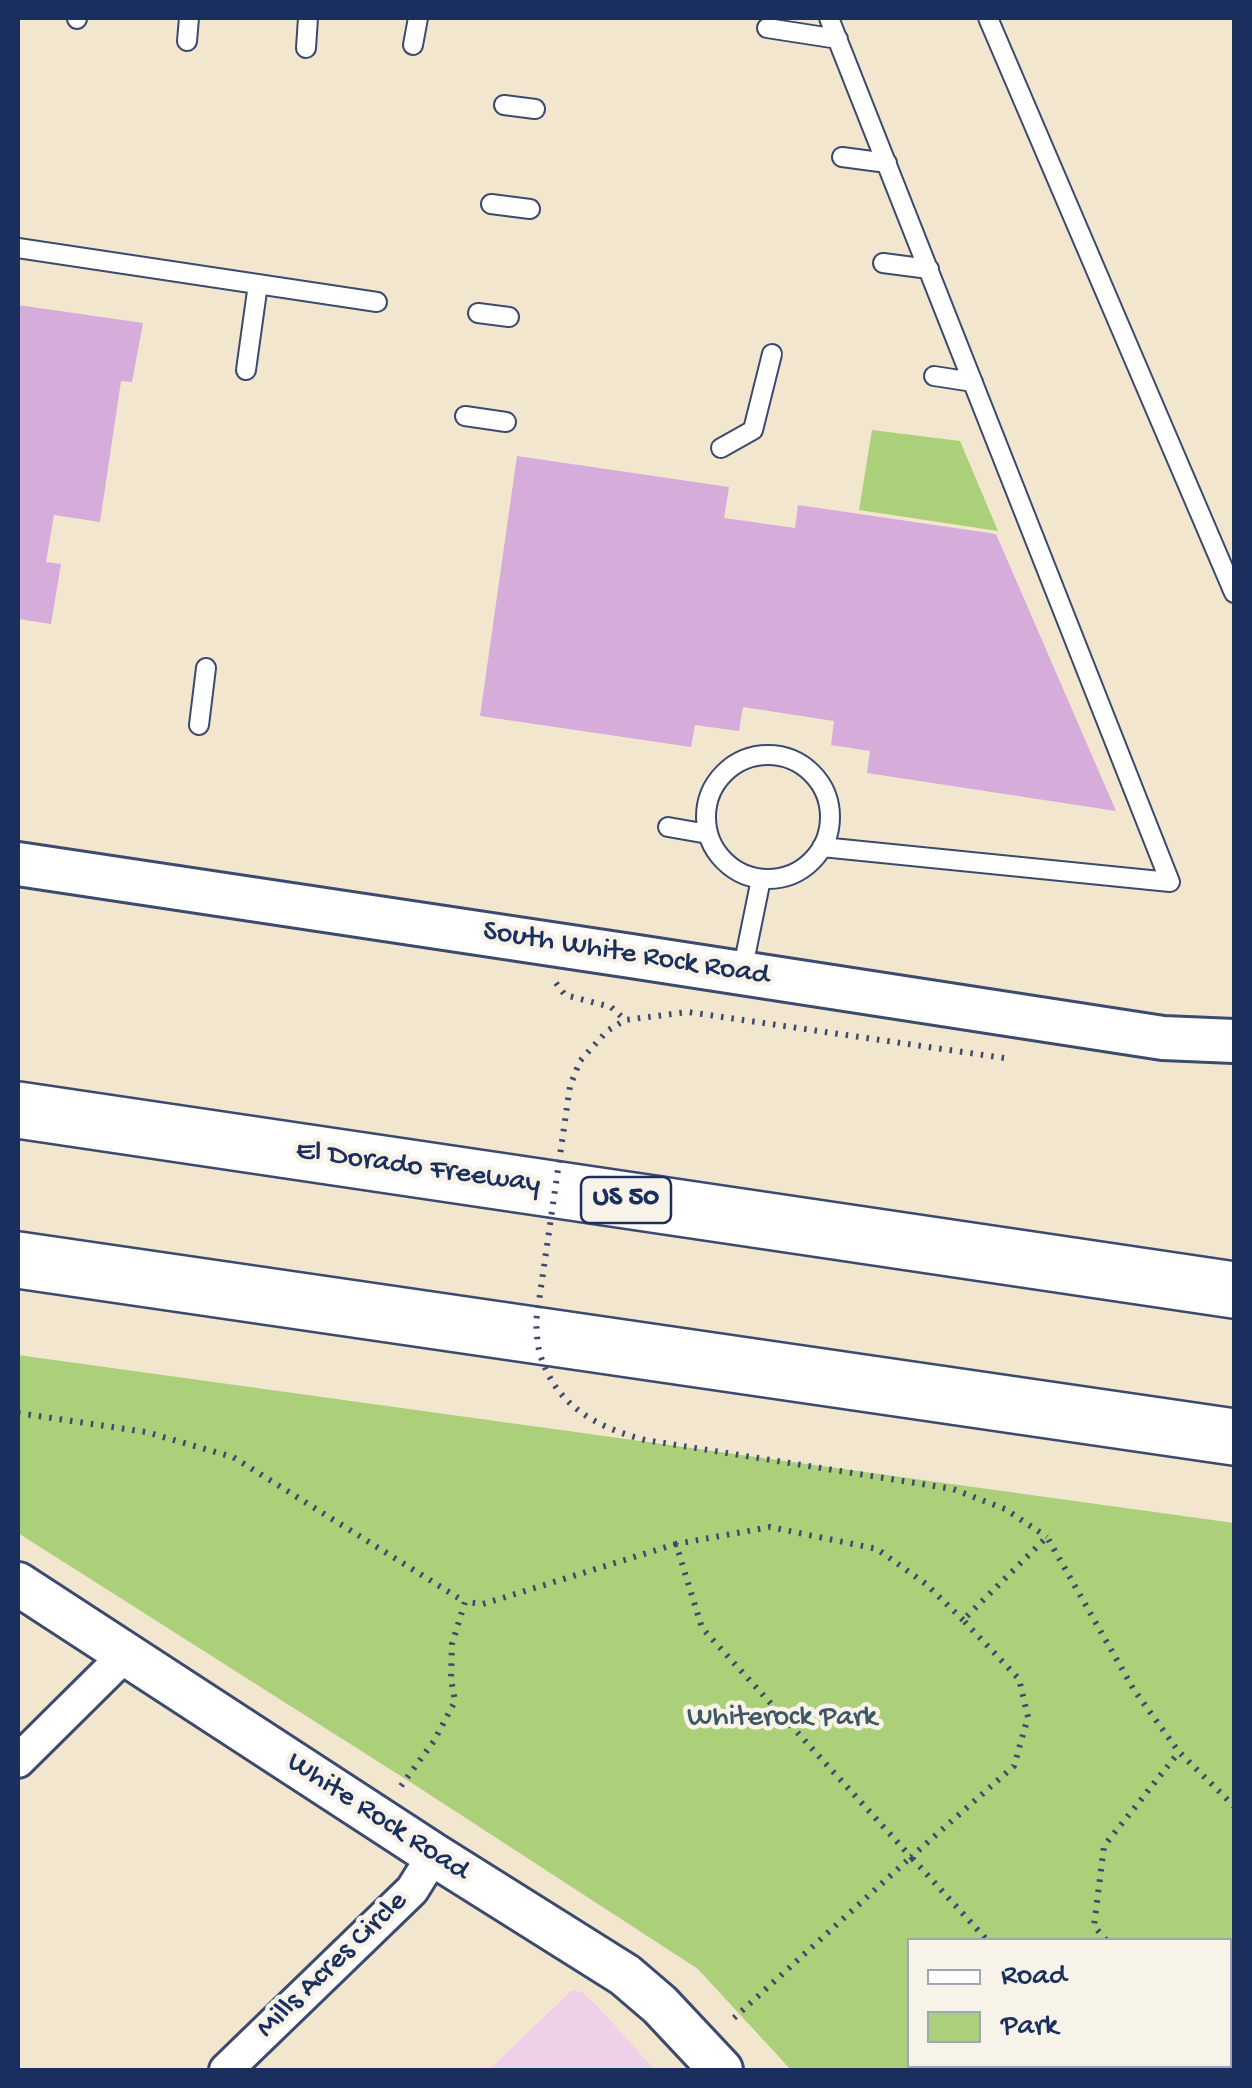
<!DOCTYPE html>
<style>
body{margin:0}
#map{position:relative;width:1252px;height:2088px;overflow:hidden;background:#f3e6cf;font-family:"Gochi Hand",sans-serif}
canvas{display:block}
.frame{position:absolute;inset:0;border:20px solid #1b2f5e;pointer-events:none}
.legend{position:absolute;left:907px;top:1938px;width:325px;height:130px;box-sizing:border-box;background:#f7f3e8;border:2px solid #9fa5b1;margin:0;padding:12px 18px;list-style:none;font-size:30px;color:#1b2f5e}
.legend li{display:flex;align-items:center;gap:20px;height:50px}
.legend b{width:50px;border:2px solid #9fa5b1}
</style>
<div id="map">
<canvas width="1252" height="2088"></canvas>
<div class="frame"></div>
<ul class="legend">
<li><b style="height:12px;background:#fff"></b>Road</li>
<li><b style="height:28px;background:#acd079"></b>Park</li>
</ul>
</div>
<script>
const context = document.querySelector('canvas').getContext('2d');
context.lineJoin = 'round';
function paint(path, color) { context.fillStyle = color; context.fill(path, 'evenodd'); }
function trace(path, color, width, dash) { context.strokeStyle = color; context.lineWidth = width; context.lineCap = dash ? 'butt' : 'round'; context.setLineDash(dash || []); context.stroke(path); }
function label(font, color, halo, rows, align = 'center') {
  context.font = font + ' "Gochi Hand",sans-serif'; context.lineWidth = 9; context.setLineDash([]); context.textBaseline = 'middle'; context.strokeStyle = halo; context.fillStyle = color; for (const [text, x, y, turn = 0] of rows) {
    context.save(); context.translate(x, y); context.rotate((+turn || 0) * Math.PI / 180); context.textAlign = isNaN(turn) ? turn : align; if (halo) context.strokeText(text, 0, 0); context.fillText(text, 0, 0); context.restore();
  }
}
paint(new Path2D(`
 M 572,1990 L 582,1992 L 598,2007 L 655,2070 L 489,2070 Z`), '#eed0e8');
paint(new Path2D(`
 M 872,430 L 960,441 L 998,531 L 859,510 Z
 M 18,1355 L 1234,1523 L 1234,2070 L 791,2070 L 698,1969 L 418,1787 L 18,1533 ZM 1230,1940 L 1230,2066 L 910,2066 L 910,1940 Z`), '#acd079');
paint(new Path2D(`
 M 18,305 L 143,323 L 132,382 L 121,381 L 100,522 L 54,515 L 46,562 L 61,564 L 51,624 L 18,619 Z
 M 517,456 L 729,487 L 724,518 L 795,528 L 798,505 L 996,534 L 1116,811 L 867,773 L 870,751 L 831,745 L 834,721 L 743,707 L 739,731 L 695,725 L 691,747 L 480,716 Z`), '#d6acdb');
const service = new Path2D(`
 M 988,18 L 1234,593
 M 77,19 L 77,18
 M 767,28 L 838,39
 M 187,41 L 189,18
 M 413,45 L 418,18
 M 306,48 L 308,18
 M 504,105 L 535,109
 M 842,157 L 887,163
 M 491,204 L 530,209
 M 18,248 L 377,302
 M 883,263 L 929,269
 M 478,313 L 509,317
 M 246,370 L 258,284
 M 934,376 L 973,382
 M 465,416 L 506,422
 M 721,448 L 753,430 L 772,354
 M 199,725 L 206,668
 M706 817a62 62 0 1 1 124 0a62 62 0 1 1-124 0Z
 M 668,827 L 708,834
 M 822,847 L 1170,882 L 829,18
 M 742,972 L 761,879`);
const minor = new Path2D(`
 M 18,1761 L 126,1654
 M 226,2070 L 412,1890 L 434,1855`);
const tertiary = new Path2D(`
 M 18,864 L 631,956 L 1163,1038 L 1234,1041
 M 18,1584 L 434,1855 L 625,1975 L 660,2005 L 721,2070`);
const motorway = new Path2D(`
 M 18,1110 L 1234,1290
 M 18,1260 L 1234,1437`);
trace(service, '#3b4a6f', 22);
trace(minor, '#3b4a6f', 38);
trace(tertiary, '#3b4a6f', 48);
trace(motorway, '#3b4a6f', 60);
trace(new Path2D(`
 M 556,983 L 565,995 L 611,1007 L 625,1020
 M 18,1413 L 146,1432 L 233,1457 L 465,1602
 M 963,1620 L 926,1584 L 877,1549 L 770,1527 L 676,1544 L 702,1628 L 911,1857 L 1014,1766 L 1028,1717 L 1019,1679 L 963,1620 L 1047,1537 L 1134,1690 L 1179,1752 L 1234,1806
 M 401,1786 L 434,1741 L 455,1701 L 451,1679 L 452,1644 L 465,1602 L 483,1604 L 676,1544
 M 1106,1940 L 1094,1926 L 1104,1846 L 1179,1752
 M 734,2018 L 911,1857 L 987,1940
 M 1095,2070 L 1100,2066`), '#3b4a6f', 6, [2.5, 8]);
trace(service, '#fff', 18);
trace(minor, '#fff', 32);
trace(tertiary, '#fff', 42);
trace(motorway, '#fff', 55);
trace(new Path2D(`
 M 1004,1058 L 688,1012 L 625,1020 L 607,1031 L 580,1061 L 570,1086 L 536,1322 C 537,1332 537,1344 540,1354 C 556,1406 596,1427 645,1440 L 953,1489 L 1005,1509 L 1047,1537`), '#3b4a6f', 6, [2.5, 8]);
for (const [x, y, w] of [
 [626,1200,90]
]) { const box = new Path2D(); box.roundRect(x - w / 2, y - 23, w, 46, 8); context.fillStyle = '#f7f3e8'; context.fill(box); trace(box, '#1b2f5e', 2.5); }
label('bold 28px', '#1b2f5e', null, [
 ["US 50",626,1200]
]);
label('30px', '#1b2f5e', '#f7f3e8', [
 ["South White Rock Road",626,955,9],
 ["El Dorado Freeway",418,1169,8],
 ["White Rock Road",377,1818,33],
 ["Mills Acres Circle",333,1966,-44]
]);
label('30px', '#3f5765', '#f7f3e8', [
 ["Whiterock Park",782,1719]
]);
</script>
